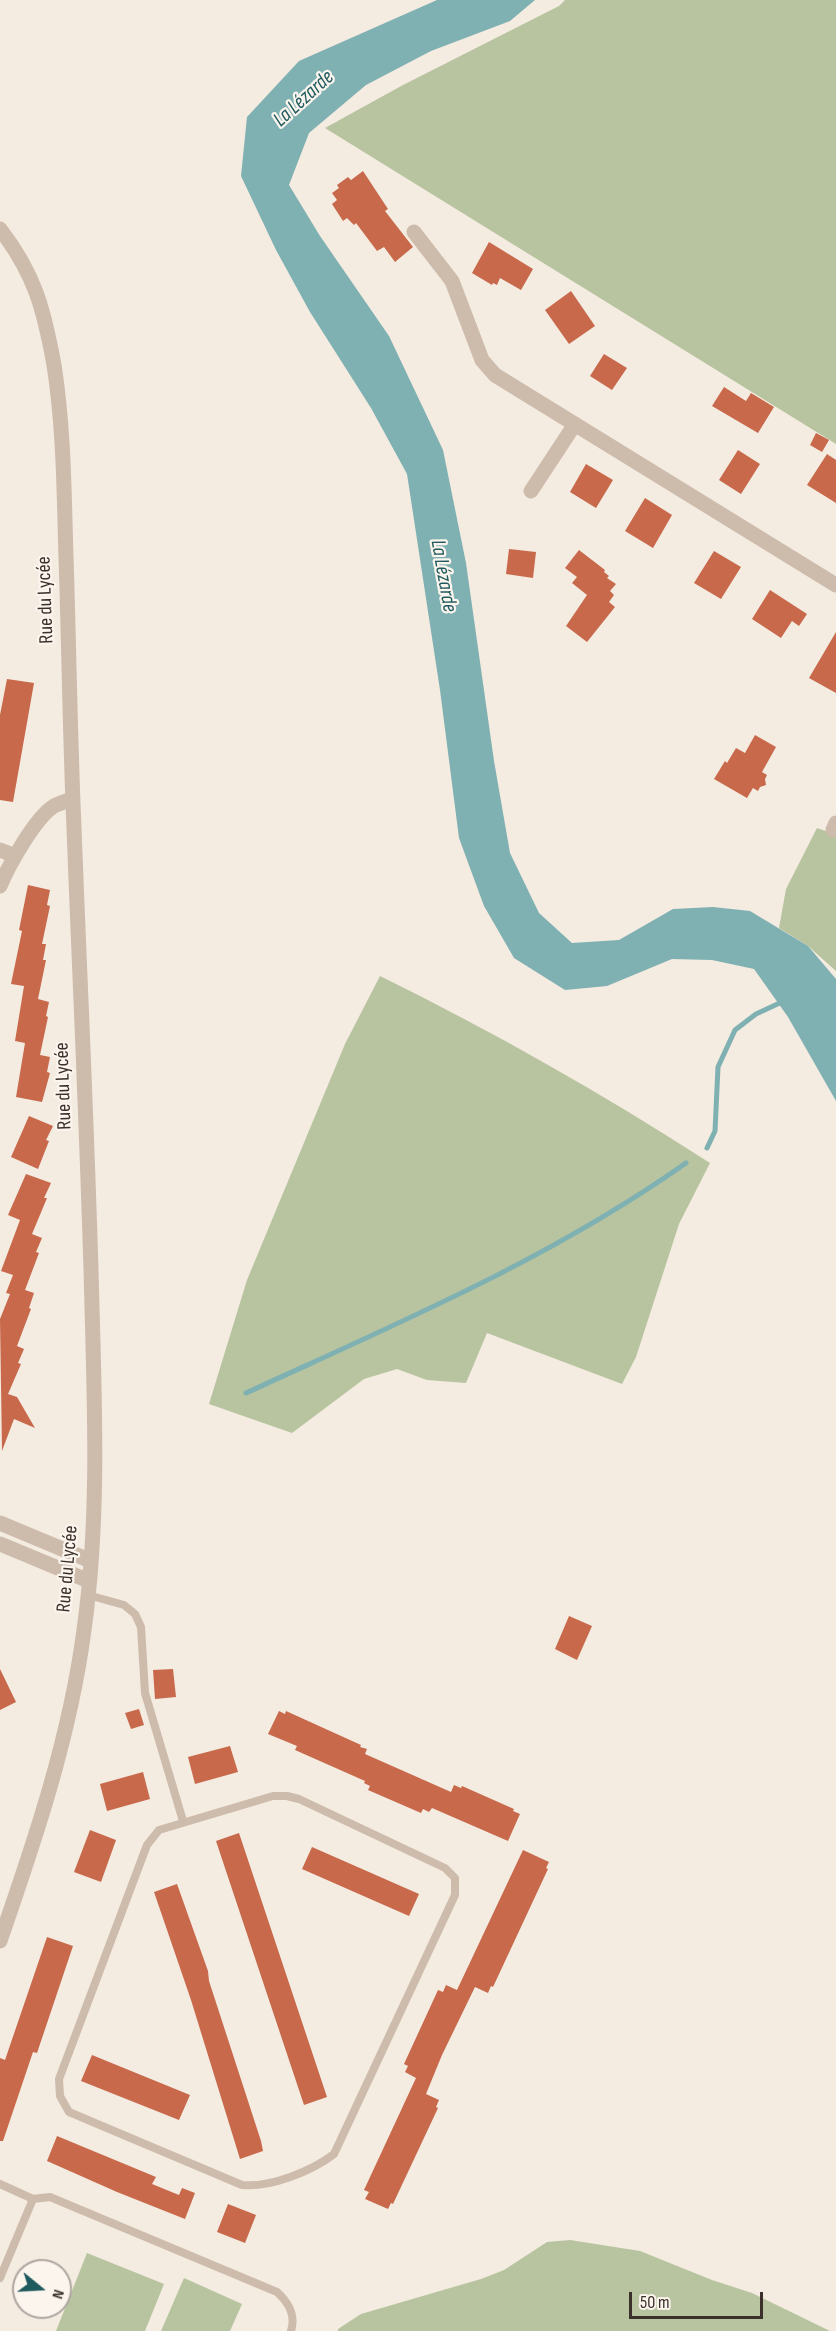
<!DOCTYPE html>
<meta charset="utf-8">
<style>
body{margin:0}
#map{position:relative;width:836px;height:2331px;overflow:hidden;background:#f4ebe1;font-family:"Sofia Sans Condensed",sans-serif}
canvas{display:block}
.north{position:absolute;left:12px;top:2259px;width:60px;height:60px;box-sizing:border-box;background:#fbf5ee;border:2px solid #aea6a0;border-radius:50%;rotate:108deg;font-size:16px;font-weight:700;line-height:24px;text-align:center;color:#3b302b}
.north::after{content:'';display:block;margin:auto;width:21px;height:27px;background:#1f5a5e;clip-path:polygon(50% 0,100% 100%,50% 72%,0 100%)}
.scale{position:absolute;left:629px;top:2292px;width:134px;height:27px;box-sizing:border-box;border:3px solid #3b302b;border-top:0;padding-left:8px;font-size:18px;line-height:21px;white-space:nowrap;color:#3b302b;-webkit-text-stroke:4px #fbf5ee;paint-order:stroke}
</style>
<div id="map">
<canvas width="836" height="2331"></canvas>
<div class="north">N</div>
<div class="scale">50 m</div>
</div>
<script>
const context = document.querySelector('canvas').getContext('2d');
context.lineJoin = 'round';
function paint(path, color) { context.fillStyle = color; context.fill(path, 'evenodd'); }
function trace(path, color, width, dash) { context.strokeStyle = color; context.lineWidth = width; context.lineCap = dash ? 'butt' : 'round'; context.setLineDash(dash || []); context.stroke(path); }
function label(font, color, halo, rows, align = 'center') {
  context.font = font + ' "Sofia Sans Condensed",sans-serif'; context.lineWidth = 4.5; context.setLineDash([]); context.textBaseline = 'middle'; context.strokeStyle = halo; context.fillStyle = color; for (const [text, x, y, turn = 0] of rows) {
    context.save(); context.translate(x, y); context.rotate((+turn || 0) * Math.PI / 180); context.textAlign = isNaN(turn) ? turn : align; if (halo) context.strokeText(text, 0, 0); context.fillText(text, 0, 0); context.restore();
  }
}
paint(new Path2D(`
 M 565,0 L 836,0 L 836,444 L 325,128 L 403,85 L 559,6 Z
 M 817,828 L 836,835 L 836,971 L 808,946 L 779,928 L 786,889 Z
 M 380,976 C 494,1032 603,1094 710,1163 L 679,1224 L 636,1357 L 622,1384 L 487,1333 L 466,1383 L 427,1380 L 397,1369 L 364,1379 L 292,1433 L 209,1404 L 247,1280 L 345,1044 Z
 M 570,2240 L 640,2251 L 712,2280 L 752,2293 L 830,2331 L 338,2331 L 338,2329 L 361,2314 L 481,2279 L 504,2270 L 547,2242 Z
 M 87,2253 L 164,2284 L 145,2331 L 56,2331 Z
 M 184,2278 L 242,2304 L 230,2331 L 161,2331 Z`), '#b8c4a0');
paint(new Path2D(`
 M 437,0 L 535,0 L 510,21 L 431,51 L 366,85 L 309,133 L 289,185 L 320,236 L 389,336 L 443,450 L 466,563 L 494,761 L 510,853 L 539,913 L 572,943 L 619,940 L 673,909 L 713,907 L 750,911 L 808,946 L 836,979 L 836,1101 L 788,1017 L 754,969 L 712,960 L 672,959 L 607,986 L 565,990 L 514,958 L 484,906 L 459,838 L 440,690 L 407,474 L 371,408 L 310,312 L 276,250 L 241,176 L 247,117 L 299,61 Z`), '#7fb0b2');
trace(new Path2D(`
 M 707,1148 L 715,1131 L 718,1067 L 735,1030 L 756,1014 L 784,1001
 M 246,1393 C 396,1324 550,1259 686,1163`), '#7fb0b2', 5);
paint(new Path2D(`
 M 363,171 L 388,209 L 385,211 L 413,247 L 395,262 L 384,247 L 377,251 L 356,223 L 354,225 L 347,218 L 343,221 L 332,204 L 337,200 L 332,193 L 339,188 L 337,185 L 348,177 L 351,180 Z
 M 489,242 L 533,269 L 521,290 L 500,278 L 497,285 L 493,283 L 492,285 L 472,273 Z
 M 571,291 L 595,326 L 569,344 L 545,310 Z
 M 604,354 L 627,368 L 612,390 L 590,376 Z
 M 724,387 L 746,401 L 751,393 L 774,407 L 758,433 L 712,406 Z
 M 816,433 L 829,440 L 822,452 L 810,445 Z
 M 738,450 L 760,464 L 741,494 L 719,480 Z
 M 827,454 L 836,460 L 836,503 L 807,485 Z
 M 586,464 L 613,480 L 596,508 L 570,492 Z
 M 645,498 L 672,515 L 653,548 L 625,531 Z
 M 509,549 L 536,552 L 533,578 L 506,574 Z
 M 579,550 L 605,570 L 604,572 L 609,576 L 607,578 L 616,584 L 610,591 L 614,595 L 609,602 L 615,607 L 587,642 L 566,626 L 587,595 L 572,583 L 577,577 L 565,568 Z
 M 714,551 L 741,567 L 721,599 L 694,583 Z
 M 770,590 L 807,614 L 799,626 L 792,621 L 781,638 L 752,619 Z
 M 836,632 L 836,693 L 809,678 Z
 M 7,679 L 34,683 L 13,802 L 0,800 L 0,715 Z
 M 755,735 L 776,747 L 762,772 L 767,775 L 765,779 L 766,785 L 760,787 L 758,791 L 753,788 L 747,798 L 714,779 L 725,761 L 727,763 L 736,748 L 745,753 Z
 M 28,885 L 50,890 L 47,905 L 50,906 L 42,944 L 46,944 L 43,960 L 46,960 L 38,999 L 49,1002 L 46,1016 L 48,1017 L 40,1055 L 50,1057 L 47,1072 L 50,1073 L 42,1102 L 16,1097 L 25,1043 L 15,1041 L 24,986 L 11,984 L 22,931 L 19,930 Z
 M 29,1116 L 53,1126 L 46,1140 L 49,1141 L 38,1169 L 11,1157 Z
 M 26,1174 L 51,1183 L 44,1198 L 47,1198 L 32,1234 L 42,1238 L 36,1252 L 39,1253 L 25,1290 L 34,1293 L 29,1308 L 31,1309 L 17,1346 L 24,1349 L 18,1363 L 21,1364 L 8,1394 L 17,1397 L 35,1428 L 14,1419 L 2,1451 L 0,1319 L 10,1294 L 6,1293 L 13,1275 L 1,1271 L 20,1220 L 8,1215 Z
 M 569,1616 L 592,1626 L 577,1660 L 555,1649 Z
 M 0,1669 L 16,1702 L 0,1710 Z
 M 173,1669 L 176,1697 L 155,1699 L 153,1670 Z
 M 139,1709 L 144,1725 L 131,1729 L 125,1713 Z
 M 279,1711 L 285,1714 L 286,1711 L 361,1745 L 360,1747 L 367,1749 L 365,1754 L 451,1792 L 454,1785 L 461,1788 L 462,1786 L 514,1809 L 513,1811 L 520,1814 L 508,1841 L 432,1808 L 429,1812 L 423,1809 L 421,1813 L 368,1790 L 370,1786 L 364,1783 L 365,1781 L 295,1750 L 297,1746 L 268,1734 Z
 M 230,1746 L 238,1772 L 195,1784 L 188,1757 Z
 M 143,1772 L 150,1799 L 107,1811 L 100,1784 Z
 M 90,1830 L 116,1840 L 101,1882 L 74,1872 Z
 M 239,1833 L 327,2097 L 304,2105 L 216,1841 Z
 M 312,1847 L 419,1894 L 409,1916 L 302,1869 Z
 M 523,1850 L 549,1862 L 546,1868 L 548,1869 L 493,1987 L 491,1986 L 488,1993 L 475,1987 L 442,2055 L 426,2094 L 439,2100 L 436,2107 L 438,2108 L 393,2204 L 391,2203 L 388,2209 L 365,2199 L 369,2192 L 364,2190 L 416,2078 L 405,2072 L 408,2066 L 404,2064 L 438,1990 L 443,1992 L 446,1985 L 457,1990 Z
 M 177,1884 L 208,1971 L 209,1981 L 261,2141 L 263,2151 L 240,2159 L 191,2000 L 154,1892 Z
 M 47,1937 L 73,1946 L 37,2053 L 33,2052 L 3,2141 L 0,2141 L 0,2058 L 5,2060 Z
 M 92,2055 L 190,2095 L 179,2120 L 81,2081 Z
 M 57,2136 L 156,2177 L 152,2184 L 179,2195 L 182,2188 L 195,2193 L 185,2219 L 117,2192 L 47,2161 Z
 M 228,2204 L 256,2215 L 245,2243 L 217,2232 Z`), '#c8694b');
trace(new Path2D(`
 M 88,1595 L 124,1605 L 135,1614 L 141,1627 L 145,1693 L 183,1821
 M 273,1796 L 287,1796 L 299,1799 L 445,1868 L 455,1878 L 455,1895 L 334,2154 C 312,2171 270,2188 242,2185 L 69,2112 L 60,2096 L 59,2079 L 147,1845 L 159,1830 Z
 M 0,2184 L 33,2199 L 0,2278
 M 33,2199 L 50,2197 L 277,2292 C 289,2303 296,2315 291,2331`), '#cdbbac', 8);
trace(new Path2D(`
 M 0,229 C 35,274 44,310 54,365 C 64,429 64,493 66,557 C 69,647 70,737 74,828 C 80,987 88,1147 92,1307 C 95,1415 99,1523 84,1630 C 70,1737 35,1840 0,1941
 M 414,232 L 452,281 L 482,360 L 495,375 L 836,585
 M 531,491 L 575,424
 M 833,830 L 836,823
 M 0,850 L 15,856
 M 0,886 C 9,865 35,818 54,806 C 60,803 67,801 72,799
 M 0,1523 L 91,1561
 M 0,1544 L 89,1581`), '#cdbbac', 15);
label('20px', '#3b302b', '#fbf5ee', [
 ["Rue du Lycée",46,600,-92],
 ["Rue du Lycée",64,1086,-92],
 ["Rue du Lycée",68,1569,-85]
]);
label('italic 21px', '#1f5a5e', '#fbf5ee', [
 ["La Lézarde",304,99,-42],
 ["La Lézarde",443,576,80]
]);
</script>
